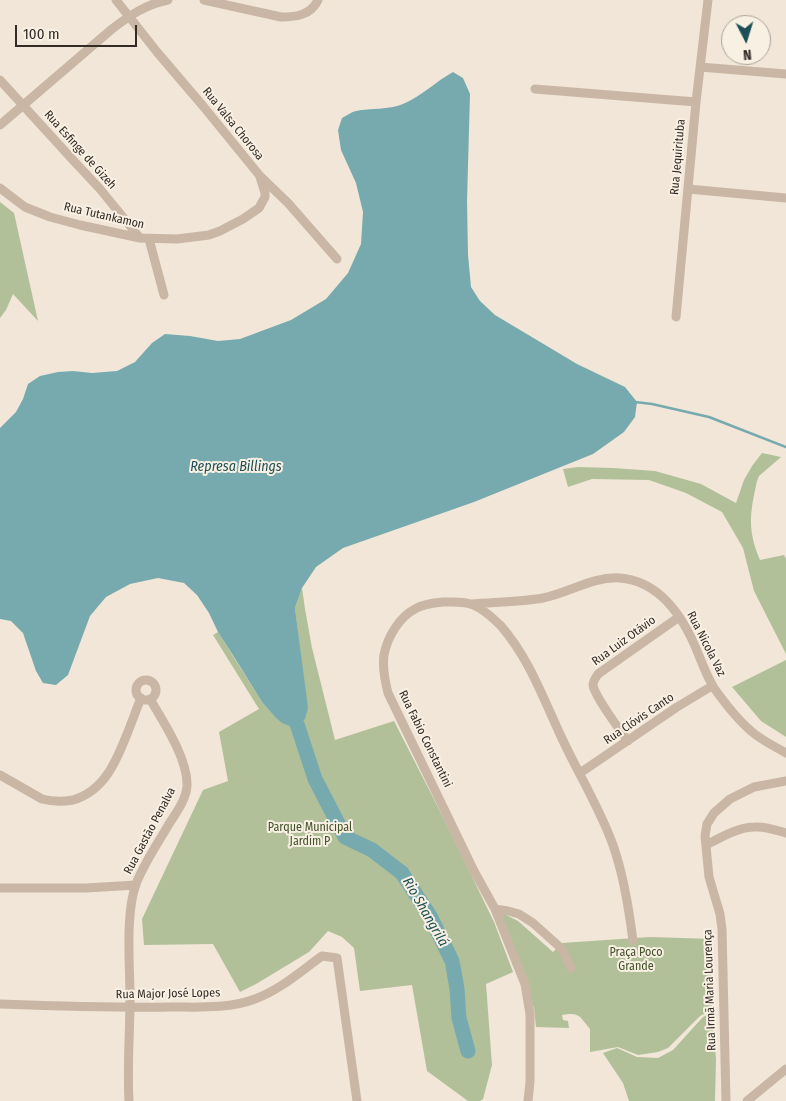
<!DOCTYPE html>
<meta charset="utf-8">
<style>
body{margin:0}
#map{position:relative;width:786px;height:1101px;overflow:hidden;background:#f1e6d8;font-family:"Fira Sans Condensed",sans-serif}
canvas{display:block}
.north{position:absolute;left:721px;top:15px;width:50px;height:50px;box-sizing:border-box;background:#f9f0e4;border:1px solid #aaa198;border-radius:50%;rotate:175deg;font-size:14px;font-weight:700;line-height:20px;text-align:center;color:#342b26}
.north::after{content:'';display:block;margin:auto;width:18px;height:22px;background:#1b5056;clip-path:polygon(50% 0,100% 100%,50% 72%,0 100%)}
.scale{position:absolute;left:15px;top:25px;width:122px;height:22px;box-sizing:border-box;border:2px solid #342b26;border-top:0;padding-left:6px;font-size:15px;line-height:18px;white-space:nowrap;color:#342b26;-webkit-text-stroke:4px #f9f0e4;paint-order:stroke}
</style>
<div id="map">
<canvas width="786" height="1101"></canvas>
<div class="north">N</div>
<div class="scale">100 m</div>
</div>
<script>
const context = document.querySelector('canvas').getContext('2d');
context.lineJoin = 'round';
function paint(path, color) { context.fillStyle = color; context.fill(path, 'evenodd'); }
function trace(path, color, width, dash) { context.strokeStyle = color; context.lineWidth = width; context.lineCap = dash ? 'butt' : 'round'; context.setLineDash(dash || []); context.stroke(path); }
function label(font, color, halo, rows, align = 'center') {
  context.font = font + ' "Fira Sans Condensed",sans-serif'; context.lineWidth = 4; context.setLineDash([]); context.textBaseline = 'middle'; context.strokeStyle = halo; context.fillStyle = color; for (const [text, x, y, turn = 0] of rows) {
    context.save(); context.translate(x, y); context.rotate((+turn || 0) * Math.PI / 180); context.textAlign = isNaN(turn) ? turn : align; if (halo) context.strokeText(text, 0, 0); context.fillText(text, 0, 0); context.restore();
  }
}
paint(new Path2D(`
 M 0,202 L 14,213 L 38,321 L 13,294 L 6,310 L 0,318 Z
 M 762,453 L 781,457 L 759,476 L 757,481 C 750,513 747,529 760,560 L 784,555 L 786,559 L 786,654 L 754,591 L 743,548 L 722,512 L 686,493 L 649,480 L 592,479 L 568,487 L 563,469 L 578,467 L 613,468 L 655,471 L 701,484 L 736,503 L 744,480 L 752,466 Z
 M 302,588 L 305,609 L 312,648 L 335,740 L 394,721 L 446,823 L 494,922 L 513,972 L 486,984 L 492,1065 L 483,1099 L 480,1101 L 468,1101 L 427,1071 L 412,985 L 360,991 L 354,948 L 342,937 L 328,931 L 309,952 L 256,984 L 240,992 L 213,944 L 144,945 L 142,919 L 203,790 L 228,781 L 219,732 L 259,709 L 213,635 L 218,632 L 262,702 L 274,716 L 307,708 L 295,608 Z
 M 786,660 L 786,737 L 761,721 L 732,687 Z
 M 504,914 L 518,921 L 553,952 L 562,943 L 650,937 L 713,939 L 712,1013 L 709,1011 L 700,1016 L 668,1048 L 658,1052 L 638,1055 L 618,1047 L 590,1052 L 590,1029 C 579,1016 580,1012 562,1015 L 563,1020 L 568,1021 L 569,1028 L 536,1027 L 534,1008 L 500,918 L 501,916 Z
 M 709,1014 L 711,1015 L 712,1016 L 716,1059 L 715,1101 L 629,1101 L 623,1083 L 603,1053 L 617,1048 L 637,1057 L 658,1058 L 673,1050 L 703,1017 Z`), '#b1c098');
paint(new Path2D(`
 M 453,72 L 463,78 L 470,94 L 467,201 L 468,255 L 471,287 L 480,301 L 495,315 L 577,364 L 625,387 L 637,402 L 635,417 L 624,432 L 593,454 L 474,502 L 343,548 L 316,567 L 302,588 L 295,608 L 308,708 L 305,719 L 297,724 L 290,726 L 282,723 L 274,716 L 262,702 L 236,660 L 218,632 L 209,613 L 197,595 L 184,583 L 158,578 L 130,584 L 106,597 L 90,616 L 68,675 L 56,685 L 43,683 L 36,671 L 23,633 L 11,621 L 0,619 L 0,428 L 16,412 L 23,399 L 28,384 L 40,376 L 58,372 L 73,371 L 92,373 L 117,371 L 135,362 L 152,343 L 165,334 L 190,336 L 218,341 L 240,339 L 291,320 L 326,299 L 348,273 L 361,244 L 363,212 L 356,183 L 341,150 L 338,130 L 342,118 C 346,116 351,112 356,111 C 371,108 388,110 403,104 C 422,96 435,82 453,72 Z`), '#77aaae');
trace(new Path2D(`
 M 635,402 L 652,404 L 709,417 L 786,447`), '#77aaae', 2.5);
trace(new Path2D(`
 M 297,724 L 315,779 L 345,837 L 372,850 L 402,873 L 430,916 L 452,961
 M 453,966 L 457,989 L 459,1018 L 468,1051`), '#77aaae', 15);
trace(new Path2D(`
 M 116,0 L 157,52 L 203,106 L 260,176 L 288,203 L 337,259
 M 204,0 L 281,17 C 296,17 311,15 318,0
 M 700,67 L 786,74
 M 0,80 L 72,159 L 100,189 L 140,238
 M 535,89 L 696,102
 M 0,125 L 112,29 C 129,16 146,4 168,0
 M 0,188 L 25,207 L 50,217 L 80,225 L 140,238 L 177,239 L 209,235 L 220,231 L 243,219 L 259,208 L 265,197 L 265,193 L 260,177
 M 688,189 L 786,198
 M 149,239 L 164,295
 M 676,317 L 696,102 L 708,0
 M 471,604 C 495,602 520,602 543,598 C 569,593 593,576 620,578 C 658,581 681,614 695,646 C 701,660 706,675 714,688 C 724,702 737,719 751,731 C 761,740 774,746 786,753
 M136 690a10 10 0 1 1 20 0a10 10 0 1 1-20 0Z
 M 628,741 C 621,732 594,695 593,685 C 593,681 596,677 598,674 L 679,617
 M 580,773 L 677,707 L 712,686
 M 0,775 L 42,799 C 53,802 62,802 73,800 C 104,791 116,762 127,734 C 132,722 136,710 141,698
 M 706,845 C 720,838 738,827 755,827 C 765,826 776,830 786,833
 M 0,888 L 86,888 L 136,885
 M 495,909 L 508,911 L 519,914 L 533,923 L 562,949 L 571,968
 M 0,1004 C 57,1006 115,1008 172,1007 C 199,1007 229,1009 255,999 C 280,990 301,971 322,956 L 337,958 L 357,1101
 M 129,1101 C 127,1067 130,1032 130,998 C 130,965 125,915 136,884 C 144,863 158,843 169,824 C 176,813 186,800 187,786 C 188,759 164,723 150,699
 M 528,1101 L 530,1082 L 530,1014 L 525,984 L 495,909 L 474,871 L 388,693 C 385,681 382,668 384,655 C 387,638 399,617 415,609 C 423,604 434,603 444,602 C 452,602 462,601 470,604 C 481,607 493,618 501,626 C 528,657 542,695 559,732 C 576,770 599,806 613,845 C 624,876 629,909 633,941
 M 726,1101 L 722,929 L 720,914 L 709,877 L 705,836 L 707,824 L 714,813 L 730,799 L 754,787 L 786,781
 M 747,1101 L 786,1069`), '#c9b6a4', 9);
label('12px', '#342b26', '#f9f0e4', [
 ["Rua Valsa Chorosa",233,124,51],
 ["Rua Esfinge de Gizeh",80,150,48],
 ["Rua Jequirituba",678,157,-85],
 ["Rua Tutankamon",104,216,13],
 ["Rua Luiz Otávio",624,641,-36],
 ["Rua Nicola Vaz",706,644,63],
 ["Rua Clóvis Canto",639,719,-34],
 ["Rua Fabio Constantini",425,739,64],
 ["Rua Gastão Penalva",150,831,-62],
 ["Rua Irmã Maria Lourença",710,990,-92],
 ["Rua Major José Lopes",168,994,-1]
]);
label('12px', '#42532a', '#f9f0e4', [
 ["Parque Municipal",310,828],
 ["Jardim P",310,842],
 ["Praça Poco",636,953],
 ["Grande",636,967]
]);
label('italic 14px', '#1b5056', '#f9f0e4', [
 ["Represa Billings",236,467],
 ["Rio Shangrilá",425,912,60]
]);
</script>
